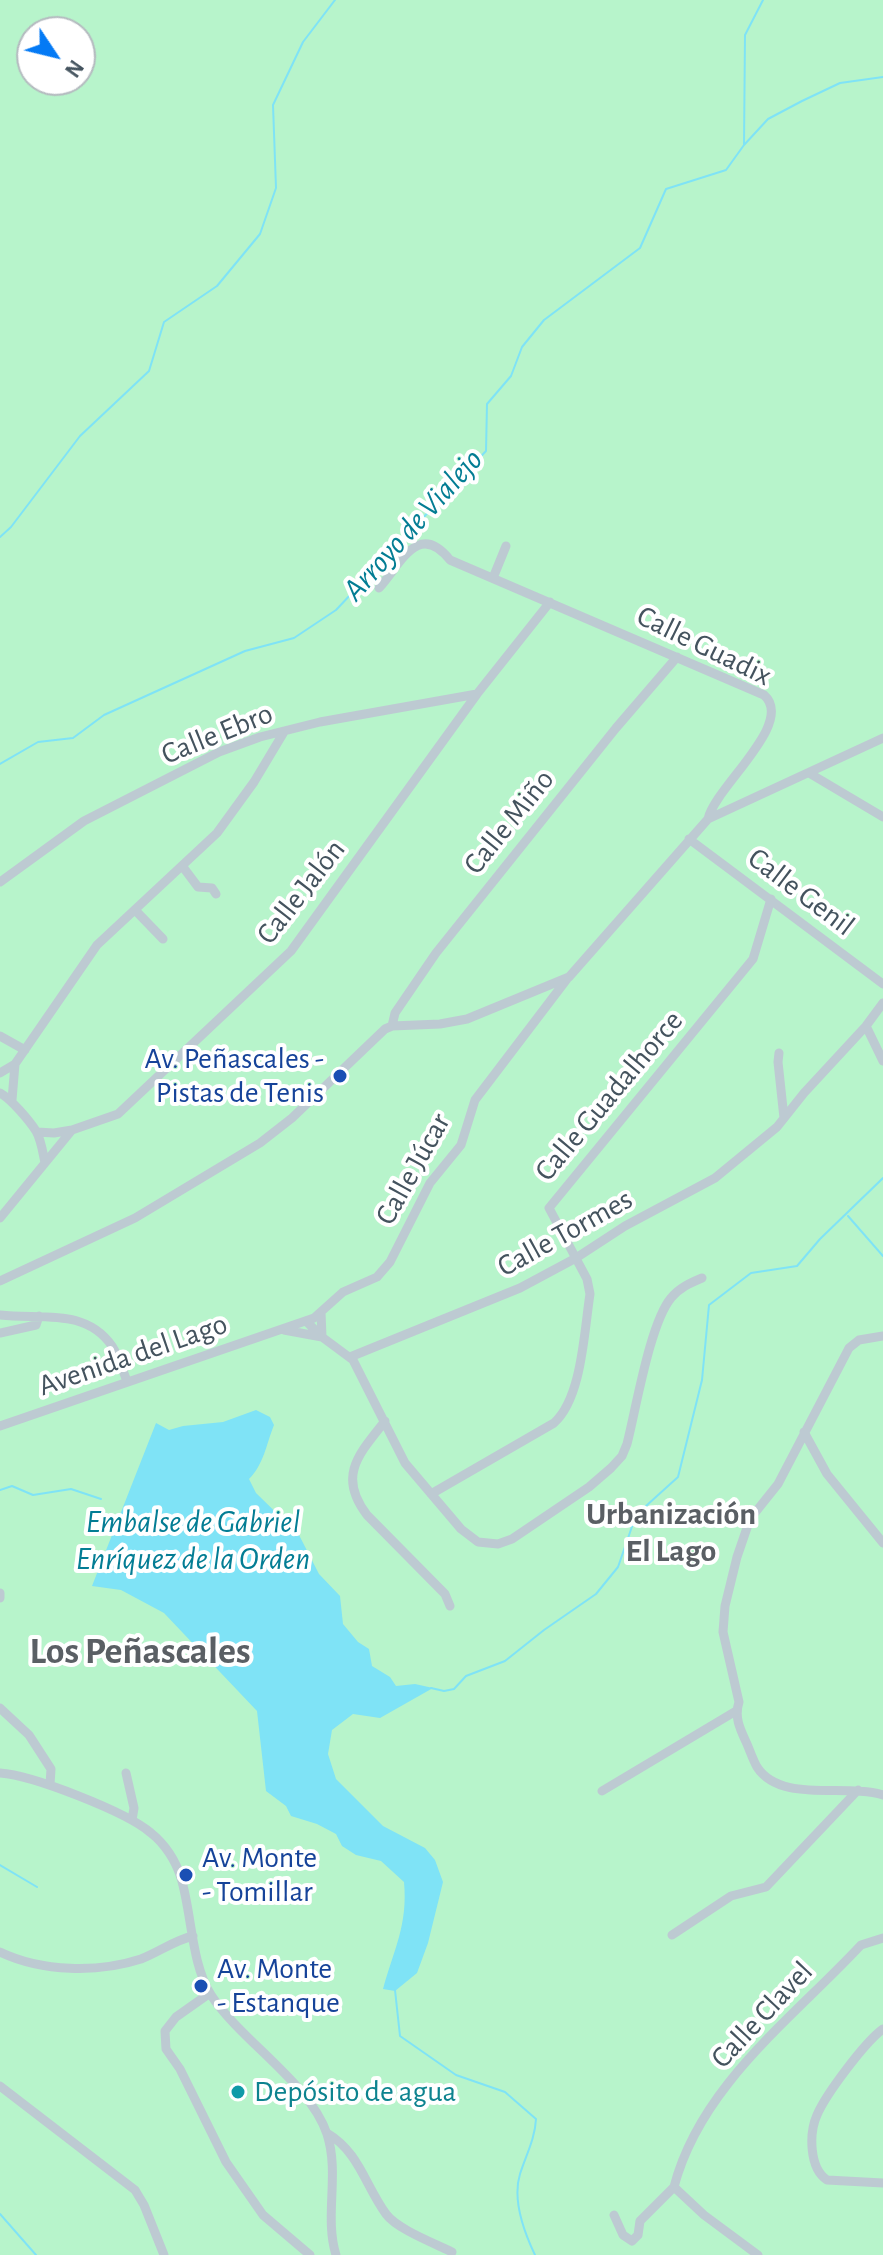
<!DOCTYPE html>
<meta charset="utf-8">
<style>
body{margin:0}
#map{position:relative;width:883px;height:2255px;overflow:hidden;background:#f1eeee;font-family:"Alegreya Sans",sans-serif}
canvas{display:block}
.north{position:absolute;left:16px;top:16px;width:80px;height:80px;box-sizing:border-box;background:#fff;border:2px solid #b4babf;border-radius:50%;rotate:125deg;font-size:22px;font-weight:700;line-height:32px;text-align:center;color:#44535e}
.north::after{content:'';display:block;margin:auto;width:28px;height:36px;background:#047af5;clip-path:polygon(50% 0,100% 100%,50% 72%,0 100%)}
</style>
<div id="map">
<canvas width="883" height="2255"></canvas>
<div class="north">N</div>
</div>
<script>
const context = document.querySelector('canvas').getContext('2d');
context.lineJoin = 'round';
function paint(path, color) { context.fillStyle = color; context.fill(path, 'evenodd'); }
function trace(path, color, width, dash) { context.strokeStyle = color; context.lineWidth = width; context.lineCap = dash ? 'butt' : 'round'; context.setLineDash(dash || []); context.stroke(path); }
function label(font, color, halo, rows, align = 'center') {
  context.font = font + ' "Alegreya Sans",sans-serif'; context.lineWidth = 8; context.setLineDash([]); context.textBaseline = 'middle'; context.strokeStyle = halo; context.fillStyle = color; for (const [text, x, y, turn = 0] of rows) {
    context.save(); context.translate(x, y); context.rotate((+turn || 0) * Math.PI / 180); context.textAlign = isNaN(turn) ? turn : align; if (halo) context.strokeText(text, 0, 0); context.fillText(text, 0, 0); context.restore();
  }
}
paint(new Path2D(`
 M 0,0 L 883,0 L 883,2255 L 0,2255 ZM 32,32 L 80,32 L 80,80 L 32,80 Z`), '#b7f4cb');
paint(new Path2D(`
 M 256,1410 L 270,1417 L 274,1425 C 266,1445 264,1464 249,1479 L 256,1493 L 299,1535 L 319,1574 L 340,1596 L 343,1624 L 358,1642 L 369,1649 L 372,1666 L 390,1677 L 396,1686 L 415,1684 L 433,1688 L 380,1718 L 353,1714 L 332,1730 L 328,1754 L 336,1779 L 383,1826 L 425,1848 L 435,1860 L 443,1882 L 428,1943 L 417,1973 L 395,1991 L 383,1989 C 394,1949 408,1925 404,1882 L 381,1861 L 356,1855 L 342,1846 L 336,1834 L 317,1824 L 291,1816 L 286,1806 L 266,1791 L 257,1711 L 164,1613 L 121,1590 L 92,1586 L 156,1423 L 169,1430 L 183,1426 L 223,1422 Z`), '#7fe3f6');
trace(new Path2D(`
 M 744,145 L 768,119 L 802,101 L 840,83 L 883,77
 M 0,537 L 11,527 L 80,436 L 149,371 L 164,322 L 217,286 L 260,234 L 276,188 L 273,105 L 303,42 L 335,0
 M 0,764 L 38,742 L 73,738 L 104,715 L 245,651 L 294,638 L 336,610 L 486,451 L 487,404 L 511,376 L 522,347 L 544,320 L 640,248 L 666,189 L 726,170 L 744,145 L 745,35 L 763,0
 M 848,1216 L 883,1256
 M 0,1490 L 12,1486 L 33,1495 L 71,1489 L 101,1499
 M 431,1688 L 444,1691 L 454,1689 L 466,1676 L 505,1661 L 544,1630 L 596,1594 L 618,1567 L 636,1515 L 678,1477 L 702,1380 L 709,1305 L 751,1273 L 797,1266 L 820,1239 L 883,1178
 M 0,1865 L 37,1887
 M 395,1990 L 400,2036 L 456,2075 L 505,2092 L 536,2119 C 535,2139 526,2155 520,2174 C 512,2200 524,2232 535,2255
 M 0,2214 L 36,2255`), '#7fe3f6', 2);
trace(new Path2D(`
 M 493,578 L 506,546
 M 379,588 C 401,564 418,520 450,560 L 764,695 C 796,723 715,787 708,819
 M 809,773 L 883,817
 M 689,839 L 883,984
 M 183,867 L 198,887 L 212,888 L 216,894
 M 0,882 L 84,821 L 219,752 L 260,737 L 320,722 L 477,694
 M 135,910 L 163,939
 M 392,1026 L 395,1013 L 436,953 L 616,728 L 677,657
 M 866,1026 L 883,1061
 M 0,1036 L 25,1050
 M 779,1053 L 778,1062 L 784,1118
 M 15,1064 L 97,945 L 217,833 L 254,782 L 284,732
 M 0,1073 L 15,1064 L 12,1100
 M 0,1093 C 11,1099 29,1120 36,1131 C 41,1139 43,1153 45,1163 L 0,1218
 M 37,1132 L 54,1133 L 72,1130
 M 45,1163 L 72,1130 L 118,1114 L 291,951 L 477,694 L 550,602
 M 0,1281 L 135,1218 L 260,1143 L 292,1118 L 385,1029 L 392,1026 L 440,1024 L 467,1019 L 569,977 L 708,819 L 883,738
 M 0,1315 C 40,1320 85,1307 112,1346 C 119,1357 122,1369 127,1381
 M 306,1321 L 322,1337 L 353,1360 L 405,1463 L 461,1529 L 478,1542 L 498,1544 L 512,1539 L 589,1487 L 611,1468 L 622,1456 L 627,1444 C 636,1409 650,1323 671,1298 C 679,1288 690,1283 702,1278
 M 284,1330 L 322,1337 L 321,1312
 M 0,1333 L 36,1325 L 39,1316
 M 883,1336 L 859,1340 L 849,1348 L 778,1484 L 750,1519 L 737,1557 L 725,1606 L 723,1632 L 739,1702 C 734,1717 740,1729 747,1744 C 750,1751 753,1760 757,1767 C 781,1804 846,1783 883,1795
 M 350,1357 L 520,1288 L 576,1258 L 625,1226 L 715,1178 L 777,1127 L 804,1093 L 866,1026 L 883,1003
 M 385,1421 C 359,1454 337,1476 367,1515 L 445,1594 L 450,1606
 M 0,1426 L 314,1318 L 343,1292 L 377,1277 L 390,1262 L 430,1183 L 461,1145 L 475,1100 L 567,979
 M 804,1432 L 827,1474 L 883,1543
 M 431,1494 L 554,1423 C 582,1398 584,1332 590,1294 L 587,1279 L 549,1208 L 753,959 L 771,899
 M 0,1593 L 0,1598
 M 0,1708 L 29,1735 L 51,1769 L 50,1785
 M 0,1773 C 32,1775 127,1812 151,1833 C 165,1844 176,1861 181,1878 C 192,1914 191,1963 211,1995 C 241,2041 310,2083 327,2134 C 340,2174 324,2216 336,2255
 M 126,1773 L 134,1808 L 132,1820
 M 602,1791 L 736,1711
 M 672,1935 L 731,1896 L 766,1887 L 858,1790
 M 0,1952 C 42,1972 98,1973 141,1959 C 159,1952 175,1940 193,1936
 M 210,1993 L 176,2017 L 165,2031 L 166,2049 L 180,2069 L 226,2162 L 263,2215 L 310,2255
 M 883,2029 C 865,2042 826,2094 817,2115 C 809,2133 809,2168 827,2180 L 883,2183
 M 0,2086 L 135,2190 L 144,2205 L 164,2255
 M 327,2133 C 359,2152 365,2185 386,2214 C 397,2229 434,2243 452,2252
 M 614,2215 L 623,2235 L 632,2241 L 638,2235 L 640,2221 L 674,2187
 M 758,2255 L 704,2215 L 674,2187 C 700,2086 793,2018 861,1945 L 883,1938`), '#bdcad2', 9);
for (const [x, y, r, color] of [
 [340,1076,8,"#1a4fb4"],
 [186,1875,8,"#1a4fb4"],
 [201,1986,8,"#1a4fb4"],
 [238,2092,8,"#0f9aa8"]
]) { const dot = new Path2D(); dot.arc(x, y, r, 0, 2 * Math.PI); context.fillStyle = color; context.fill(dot); trace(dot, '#fff', 3); }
label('30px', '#44535e', '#fff', [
 ["Calle Guadix",704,646,26],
 ["Calle Ebro",217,734,-22],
 ["Calle Miño",509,822,-51],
 ["Calle Jalón",301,892,-52],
 ["Calle Genil",801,892,37],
 ["Calle Guadalhorce",609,1096,-50],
 ["Calle Júcar",413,1169,-61],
 ["Calle Tormes",565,1233,-29],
 ["Avenida del Lago",133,1355,-19],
 ["Calle Clavel",762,2015,-47]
]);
label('30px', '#164399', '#fff', [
 ["Av. Peñascales -",324,1059,"right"],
 ["Pistas de Tenis",324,1093,"right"],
 ["Av. Monte",202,1858],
 ["- Tomillar",202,1892],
 ["Av. Monte",217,1969],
 ["- Estanque",217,2003]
], 'left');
label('30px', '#0d838f', '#fff', [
 ["Depósito de agua",254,2092]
], 'left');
label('italic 32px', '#037d94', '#fff', [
 ["Arroyo de Vialejo",413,525,-48],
 ["Embalse de Gabriel",193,1522],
 ["Enríquez de la Orden",193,1559]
]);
label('bold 32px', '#5a5f64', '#fff', [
 ["Urbanización",671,1514],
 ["El Lago",671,1551]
]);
label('bold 38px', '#5a5f64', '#fff', [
 ["Los Peñascales",140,1652]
]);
</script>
